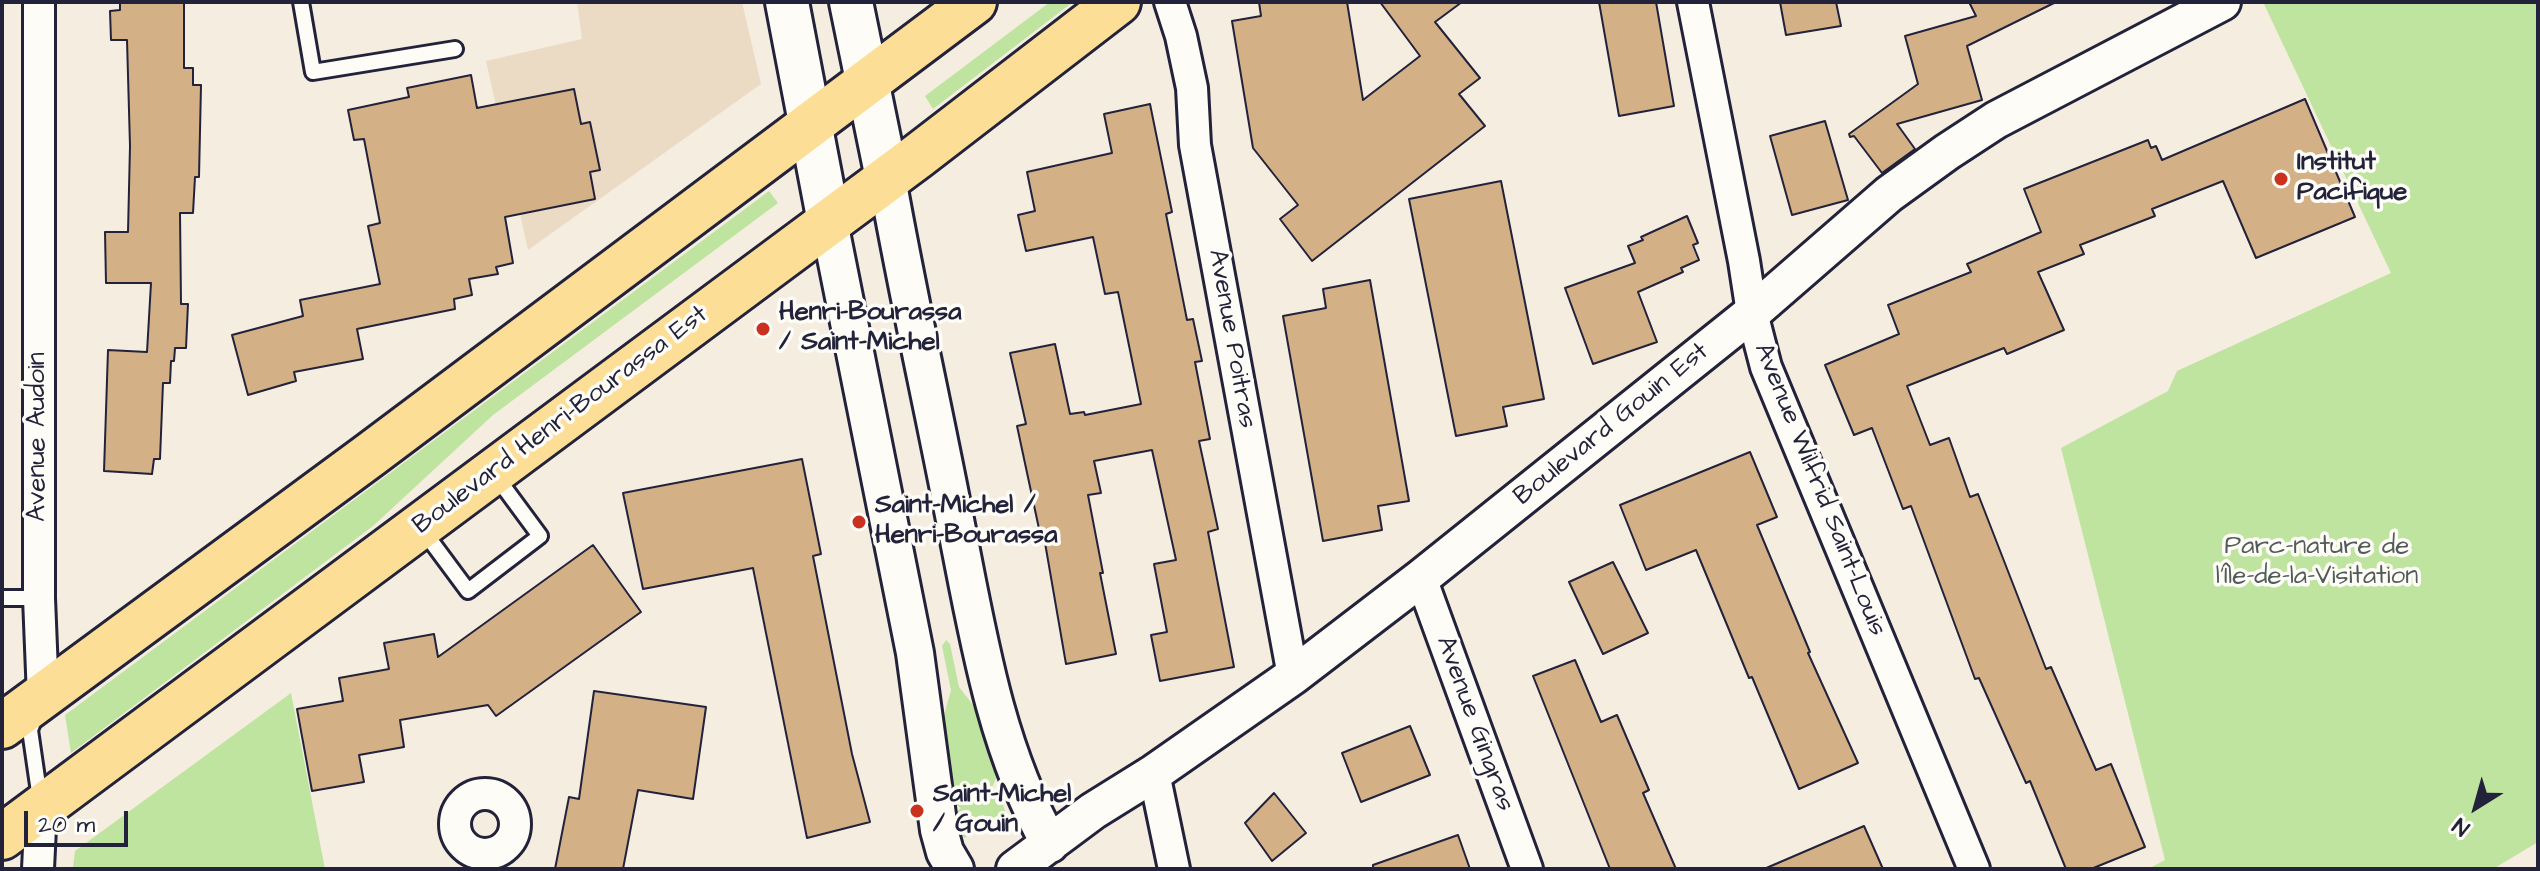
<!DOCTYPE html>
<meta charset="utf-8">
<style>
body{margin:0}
#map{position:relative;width:2540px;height:871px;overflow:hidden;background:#f5ede0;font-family:"Architects Daughter",sans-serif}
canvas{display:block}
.frame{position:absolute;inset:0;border:4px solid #22223b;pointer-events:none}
.north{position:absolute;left:2436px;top:767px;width:80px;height:80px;-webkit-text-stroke:6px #fdfcf7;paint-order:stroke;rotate:217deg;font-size:22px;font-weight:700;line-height:32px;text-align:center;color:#22223b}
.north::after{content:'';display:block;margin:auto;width:28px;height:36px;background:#22223b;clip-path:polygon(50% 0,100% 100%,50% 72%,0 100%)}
.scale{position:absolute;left:24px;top:811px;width:104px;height:36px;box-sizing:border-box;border:4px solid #22223b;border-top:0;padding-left:10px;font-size:24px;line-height:28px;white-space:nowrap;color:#22223b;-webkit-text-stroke:6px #fdfcf7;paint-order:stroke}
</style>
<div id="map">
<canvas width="2540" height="871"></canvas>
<div class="frame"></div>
<div class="north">N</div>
<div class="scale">20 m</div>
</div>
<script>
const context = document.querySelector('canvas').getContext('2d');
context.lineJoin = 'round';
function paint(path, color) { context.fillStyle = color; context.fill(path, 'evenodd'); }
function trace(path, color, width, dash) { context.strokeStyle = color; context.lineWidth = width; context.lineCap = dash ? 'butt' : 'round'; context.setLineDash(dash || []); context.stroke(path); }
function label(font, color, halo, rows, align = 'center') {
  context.font = font + ' "Architects Daughter",sans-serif'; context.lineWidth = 7; context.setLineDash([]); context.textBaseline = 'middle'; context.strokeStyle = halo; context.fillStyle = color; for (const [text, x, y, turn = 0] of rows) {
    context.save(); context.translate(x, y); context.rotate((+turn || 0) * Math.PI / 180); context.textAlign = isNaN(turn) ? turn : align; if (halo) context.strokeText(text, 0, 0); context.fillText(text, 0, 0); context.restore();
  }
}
paint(new Path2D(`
 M 577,2 L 742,2 L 761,84 L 528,250 L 486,61 L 582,39 Z`), '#ebdbc5');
paint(new Path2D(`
 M 1050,2 L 1073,2 L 933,109 L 925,96 Z
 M 2263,2 L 2538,2 L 2538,842 L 2493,869 L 2148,869 L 2165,860 L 2061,448 L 2168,391 L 2177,371 L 2391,273 Z
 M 769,191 L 778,203 L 493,415 L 373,526 L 71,753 L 65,715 Z
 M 946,640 L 950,644 L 959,687 L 977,710 L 996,778 L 992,788 L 999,792 L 1006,814 L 964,838 L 955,827 L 954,814 L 961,808 L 952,803 L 943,719 L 951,690 L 942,646 Z
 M 291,693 L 325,869 L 73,867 L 75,851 Z`), '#bfe49f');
const building = new Path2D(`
 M 120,2 L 184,2 L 184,68 L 193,68 L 193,85 L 201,85 L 199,177 L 195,177 L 193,213 L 180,213 L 181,304 L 188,304 L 186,348 L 175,348 L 174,361 L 171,361 L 170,383 L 163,383 L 160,459 L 154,459 L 152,474 L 104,471 L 108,350 L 147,352 L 151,283 L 106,283 L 105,232 L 128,232 L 130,146 L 127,40 L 111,40 L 110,11 L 120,10 Z
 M 1259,2 L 1347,2 L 1363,100 L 1420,56 L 1380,2 L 1462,2 L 1435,22 L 1480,78 L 1459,94 L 1485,126 L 1312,261 L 1280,219 L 1298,205 L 1253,148 L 1232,21 L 1261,16 Z
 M 1599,2 L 1656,2 L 1674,106 L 1619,116 Z
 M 1780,2 L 1836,2 L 1841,26 L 1786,35 Z
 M 1969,2 L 2056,2 L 1967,46 L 1982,100 L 1897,124 L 1915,149 L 1882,173 L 1854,136 L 1850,137 L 1849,134 L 1918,84 L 1905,36 L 1976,16 Z
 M 471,75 L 477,108 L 574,89 L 581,124 L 590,122 L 600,170 L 590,172 L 595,199 L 505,217 L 513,263 L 496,267 L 498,274 L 469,279 L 472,295 L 454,299 L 455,309 L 357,329 L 363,359 L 294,372 L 296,381 L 248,395 L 232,335 L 303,316 L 300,300 L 380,284 L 368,226 L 380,223 L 364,139 L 354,140 L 348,110 L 409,97 L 407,88 Z
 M 2305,99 L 2355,217 L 2256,258 L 2223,181 L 2152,209 L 2155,216 L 2080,245 L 2084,254 L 2038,272 L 2064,330 L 2007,354 L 2004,348 L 1907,386 L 1930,445 L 1949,438 L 1970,497 L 1978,494 L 2046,669 L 2051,667 L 2096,770 L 2111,764 L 2145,847 L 2091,869 L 2066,869 L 2030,781 L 2026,783 L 1979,678 L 1975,679 L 1911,506 L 1903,509 L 1872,428 L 1854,435 L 1825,365 L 1899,334 L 1888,305 L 1971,272 L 1967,264 L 2041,232 L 2024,189 L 2148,140 L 2151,148 L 2156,146 L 2162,160 Z
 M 1150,104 L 1172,212 L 1166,214 L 1187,320 L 1193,319 L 1202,361 L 1195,362 L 1210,439 L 1199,441 L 1218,529 L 1208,532 L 1234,667 L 1160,681 L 1151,635 L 1167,632 L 1154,564 L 1176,560 L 1152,450 L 1094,461 L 1101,493 L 1088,495 L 1103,573 L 1100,573 L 1116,654 L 1066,664 L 1044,537 L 1041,538 L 1017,426 L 1026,424 L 1010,353 L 1055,344 L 1070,414 L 1084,412 L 1085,415 L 1141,404 L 1118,292 L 1105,294 L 1093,237 L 1026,251 L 1018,215 L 1035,211 L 1027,172 L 1112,153 L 1104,114 Z
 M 1825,121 L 1848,200 L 1792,215 L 1770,136 Z
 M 1501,181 L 1544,399 L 1503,407 L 1507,426 L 1456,436 L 1409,199 Z
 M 1687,216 L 1698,243 L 1693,245 L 1699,260 L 1681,268 L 1683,272 L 1638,292 L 1657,342 L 1593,364 L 1565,288 L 1635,263 L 1628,246 L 1643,240 L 1641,237 Z
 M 1370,280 L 1409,501 L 1378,506 L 1382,530 L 1323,541 L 1283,316 L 1326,308 L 1323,289 Z
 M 1750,452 L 1777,517 L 1757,525 L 1810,652 L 1808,653 L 1858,763 L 1799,789 L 1752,677 L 1749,678 L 1696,550 L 1646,570 L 1620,505 Z
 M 802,459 L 821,554 L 813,556 L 852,754 L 870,822 L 807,838 L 753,568 L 643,589 L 623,493 Z
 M 593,545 L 641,612 L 496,716 L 488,705 L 400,720 L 404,747 L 359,755 L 364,782 L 312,791 L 297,709 L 343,701 L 339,678 L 389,669 L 384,643 L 434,634 L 438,657 Z
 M 1613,562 L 1648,633 L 1603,654 L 1569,582 Z
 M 1575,660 L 1601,722 L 1617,715 L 1649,790 L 1643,793 L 1676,869 L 1610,869 L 1533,676 Z
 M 594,691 L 706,707 L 693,799 L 638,790 L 623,869 L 555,869 L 569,797 L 579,799 Z
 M 1410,726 L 1430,775 L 1361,802 L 1342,753 Z
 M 1274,793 L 1306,833 L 1272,861 L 1245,823 Z
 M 1864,826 L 1883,869 L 1764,869 Z
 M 1458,835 L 1470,869 L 1373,869 L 1373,865 Z`);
paint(building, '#d4b086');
trace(building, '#22223b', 2);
const service = new Path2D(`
 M 301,2 L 313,72 L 455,49
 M 422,529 L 468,591 L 540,536 L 495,475
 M 2,598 L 39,598
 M 35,717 L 30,730 L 40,799`);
const minor = new Path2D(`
 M 39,2 L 39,598 L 43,697
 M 1170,2 L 1181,36 L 1192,88 L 1195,145 L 1293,676
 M 1693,2 L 1744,261 L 1752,313 L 1766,367 L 1974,869
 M 1421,578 L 1527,869
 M 1154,773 L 1174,869
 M455 824a30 30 0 1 1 60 0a30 30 0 1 1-60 0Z
 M 38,869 L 41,807`);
const tertiary = new Path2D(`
 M 887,178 C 906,286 930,393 951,500 C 975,616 991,740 1050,844
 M 829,222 L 915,653 L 939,830 L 945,852 L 955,869
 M 1015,869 L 1093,811 L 1154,773 L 1293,676 L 1421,578 L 1752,313 L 1889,194 L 1947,152 L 1996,120 L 2222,2`);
const secondary = new Path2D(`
 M 787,2 L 829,222
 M 851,2 L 887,178`);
const primary = new Path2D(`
 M 2,726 L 370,455 L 974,2
 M 2,837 L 918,156 L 1118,2`);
trace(service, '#22223b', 20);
trace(minor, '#22223b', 36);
trace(tertiary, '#22223b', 42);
trace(secondary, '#22223b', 48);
trace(primary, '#22223b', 50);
trace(service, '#fdfcf7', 14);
trace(minor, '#fdfcf7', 30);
trace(tertiary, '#fdfcf7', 36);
trace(secondary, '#fdfcf7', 42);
trace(primary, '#fdde96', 44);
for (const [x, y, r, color] of [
 [2281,179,8,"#c8321e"],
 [763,329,8,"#c8321e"],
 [859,522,8,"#c8321e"],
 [917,811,8,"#c8321e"]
]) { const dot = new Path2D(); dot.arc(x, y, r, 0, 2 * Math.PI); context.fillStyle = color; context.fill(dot); trace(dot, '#fdfcf7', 3); }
label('bold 26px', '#22223b', '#fdfcf7', [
 ["Institut",2297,164],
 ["Pacifique",2297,194],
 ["Henri-Bourassa",779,314],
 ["/ Saint-Michel",779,344],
 ["Saint-Michel /",875,507],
 ["Henri-Bourassa",875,537],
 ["Saint-Michel",933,796],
 ["/ Gouin",933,826]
], 'left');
label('26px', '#22223b', '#fdfcf7', [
 ["Avenue Poitras",1231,339,80],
 ["Boulevard Henri-Bourassa Est",561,421,-37],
 ["Boulevard Gouin Est",1612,425,-39],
 ["Avenue Audoin",39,437,-90],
 ["Avenue Wilfrid Saint-Louis",1819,490,68],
 ["Avenue Gingras",1474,724,70]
]);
label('26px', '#515c59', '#fdfcf7', [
 ["Parc-nature de",2317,548],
 ["l'Île-de-la-Visitation",2317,578]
]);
</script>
